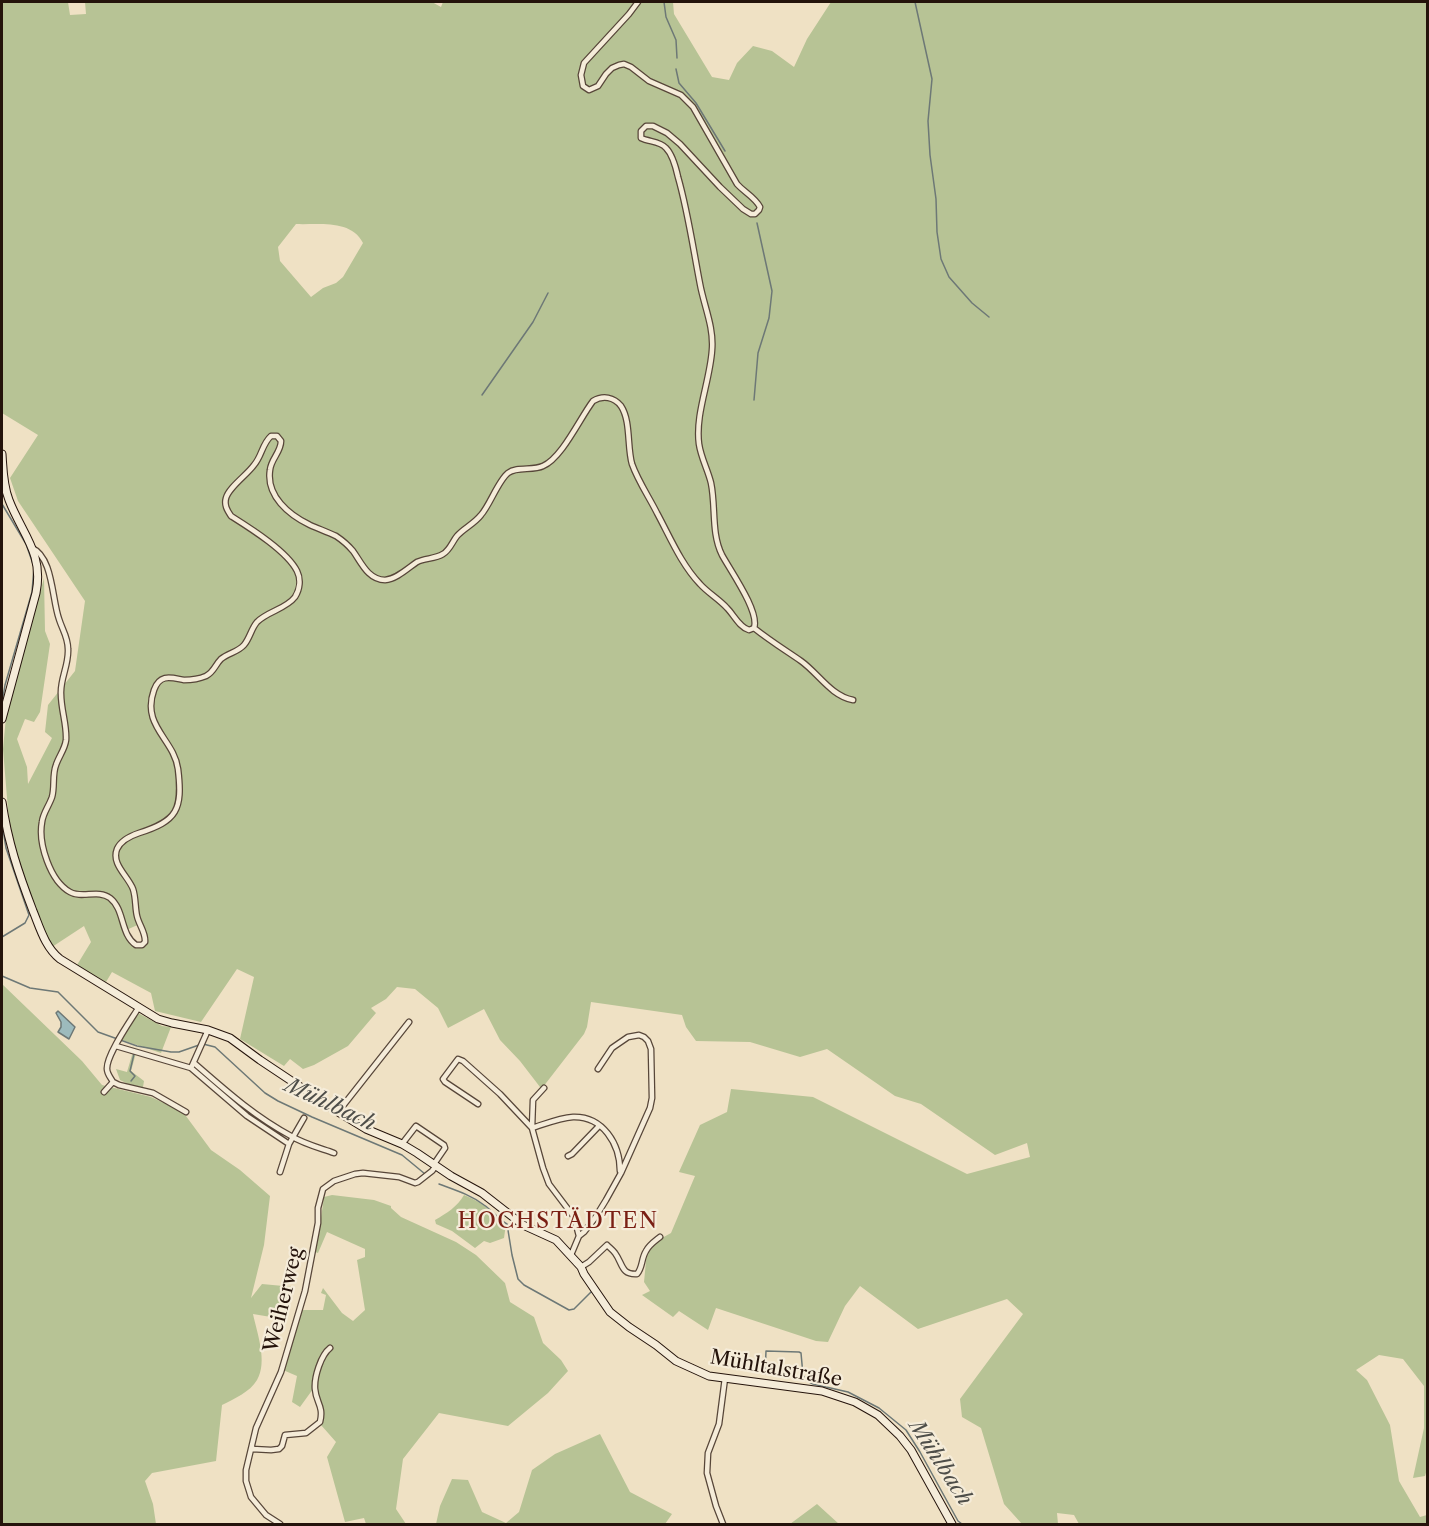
<!DOCTYPE html>
<meta charset="utf-8">
<style>
body{margin:0}
#map{position:relative;width:1429px;height:1526px;overflow:hidden;background:#efe1c4;font-family:"Libre Caslon Text",serif}
canvas{display:block}
.frame{position:absolute;inset:0;border:3px solid #24130b;pointer-events:none}
</style>
<div id="map">
<canvas width="1429" height="1526"></canvas>
<div class="frame"></div>
</div>
<script>
const context = document.querySelector('canvas').getContext('2d');
context.lineJoin = 'round';
function paint(path, color) { context.fillStyle = color; context.fill(path, 'evenodd'); }
function trace(path, color, width, dash) { context.strokeStyle = color; context.lineWidth = width; context.lineCap = dash ? 'butt' : 'round'; context.setLineDash(dash || []); context.stroke(path); }
function label(font, color, halo, rows, align = 'center') {
  context.font = font + ' "Libre Caslon Text",serif'; context.lineWidth = 4.5; context.setLineDash([]); context.textBaseline = 'middle'; context.strokeStyle = halo; context.fillStyle = color; for (const [text, x, y, turn = 0] of rows) {
    context.save(); context.translate(x, y); context.rotate((+turn || 0) * Math.PI / 180); context.textAlign = isNaN(turn) ? turn : align; if (halo) context.strokeText(text, 0, 0); context.fillText(text, 0, 0); context.restore();
  }
}
paint(new Path2D(`
 M 2,2 L 68,2 L 70,15 L 86,14 L 85,2 L 432,2 L 441,7 L 443,2 L 673,2 L 674,14 L 712,77 L 729,80 L 737,63 L 753,46 L 772,51 L 794,67 L 807,39 L 831,2 L 1427,2 L 1428,1466 L 1425,1476 L 1413,1478 L 1424,1428 L 1424,1386 L 1403,1359 L 1379,1355 L 1356,1370 L 1367,1380 L 1390,1425 L 1399,1481 L 1420,1517 L 1427,1515 L 1427,1524 L 1079,1524 L 1074,1515 L 1057,1513 L 1058,1524 L 1022,1524 L 1004,1504 L 981,1428 L 962,1417 L 960,1399 L 1023,1314 L 1007,1299 L 918,1329 L 860,1286 L 845,1306 L 828,1342 L 816,1341 L 716,1308 L 708,1330 L 679,1311 L 673,1317 L 642,1295 L 650,1291 L 644,1282 L 647,1251 L 653,1243 L 671,1233 L 695,1176 L 679,1172 L 700,1125 L 727,1112 L 731,1089 L 813,1097 L 967,1174 L 1030,1157 L 1027,1143 L 995,1155 L 921,1104 L 895,1096 L 827,1049 L 800,1057 L 750,1042 L 696,1041 L 686,1027 L 682,1015 L 591,1002 L 587,1027 L 584,1034 L 543,1087 L 540,1087 L 520,1061 L 500,1040 L 484,1009 L 448,1028 L 438,1008 L 415,989 L 397,987 L 386,999 L 371,1008 L 376,1013 L 348,1046 L 314,1065 L 303,1069 L 290,1059 L 284,1066 L 240,1039 L 254,977 L 237,969 L 201,1022 L 155,1011 L 151,993 L 112,972 L 106,982 L 77,965 L 91,942 L 84,926 L 52,947 L 21,877 L 9,822 L 3,749 L 6,717 L 44,578 L 45,631 L 50,644 L 40,712 L 34,722 L 25,719 L 17,739 L 27,767 L 28,784 L 52,738 L 45,732 L 48,705 L 75,671 L 85,601 L 18,501 L 10,478 L 38,435 L 2,413 ZM 296,224 C 318,225 351,219 363,243 L 343,277 L 336,283 L 323,288 L 311,297 L 280,261 L 278,247 ZM 142,923 C 146,933 153,947 136,947 L 128,941 L 124,931 Z
 M 2,984 L 82,1061 L 102,1085 L 151,1097 L 183,1112 L 211,1150 L 240,1170 L 270,1196 L 264,1245 L 251,1298 L 262,1284 L 294,1287 L 283,1319 L 253,1314 C 257,1333 268,1362 257,1380 C 250,1392 234,1399 222,1405 L 216,1461 L 152,1473 L 145,1481 L 153,1504 L 156,1524 L 2,1524 Z
 M 138,1013 L 162,1026 L 171,1027 L 161,1053 L 122,1040 Z
 M 136,1053 L 131,1071 L 144,1081 L 143,1087 L 132,1086 L 120,1080 L 116,1069 L 127,1072 L 132,1055 Z
 M 332,1195 L 374,1200 L 391,1206 L 391,1208 L 401,1217 L 456,1242 L 476,1255 L 505,1283 L 510,1302 L 534,1317 L 543,1343 L 561,1360 L 568,1371 L 548,1393 L 508,1426 L 439,1413 L 403,1459 L 396,1509 L 406,1524 L 366,1524 L 364,1518 L 345,1522 L 327,1457 L 336,1442 L 321,1425 L 323,1411 L 315,1390 L 313,1389 L 300,1407 L 292,1402 L 297,1376 L 283,1370 L 301,1310 L 323,1310 L 326,1295 L 321,1293 L 323,1288 L 342,1313 L 353,1321 L 365,1310 L 357,1260 L 365,1257 L 365,1249 L 327,1232 L 318,1253 L 315,1252 L 319,1232 L 324,1197 Z
 M 464,1195 C 474,1199 483,1204 491,1211 C 496,1216 499,1221 506,1224 L 504,1238 L 490,1243 L 484,1241 L 475,1248 L 452,1231 L 436,1224 L 435,1220 C 447,1213 457,1207 464,1195 Z
 M 600,1434 L 630,1492 L 672,1514 L 665,1524 L 436,1524 L 440,1506 L 452,1479 L 468,1480 L 482,1512 L 506,1523 L 519,1512 L 532,1470 L 555,1454 Z
 M 817,1504 L 839,1524 L 790,1524 Z`), '#b7c395');
const water = new Path2D(`
 M 58,1011 L 75,1027 L 69,1039 L 58,1032 L 61,1027 L 61,1022 L 56,1013 Z`);
paint(water, '#9dbbbd');
trace(water, '#6d7876', 1.5);
trace(new Path2D(`
 M 664,2 L 666,17 L 676,40 L 677,58
 M 915,2 L 932,79 L 928,121 L 930,155 L 936,199 L 937,232 L 941,259 L 949,277 L 972,303 L 989,317
 M 676,69 L 679,83 L 696,103 L 725,151
 M 482,395 L 533,322 L 548,293
 M 754,400 L 758,353 L 769,318 L 772,291 L 757,223
 M 2,504 L 26,544 L 34,567 L 32,592 L 5,685 L 2,703
 M 2,824 L 6,848 L 29,915 L 25,923 L 2,937
 M 2,976 L 30,988 L 58,992 L 98,1032 L 137,1046 L 171,1052 L 179,1052 L 199,1045
 M 203,1044 L 215,1047 L 265,1093 L 278,1101 L 312,1117 L 402,1155 L 425,1174
 M 131,1081 L 135,1076 L 130,1071 L 134,1054 L 131,1053
 M 439,1184 C 455,1190 471,1195 484,1205 C 493,1211 498,1219 507,1224 L 512,1255 L 518,1279 L 524,1285 L 569,1310 L 574,1309 L 591,1292 L 593,1292
 M 765,1374 L 766,1351 L 799,1352 L 801,1353 L 803,1375 L 807,1381 L 813,1384 L 848,1392 L 879,1408 L 906,1430 L 920,1452 L 958,1521 L 962,1524`), '#6d7876', 1.5);
const minor = new Path2D(`
 M 638,2 L 629,14 L 584,63 L 581,75 L 583,86 L 589,90 L 598,86 L 606,74 L 612,68 L 619,65 L 624,64 L 631,67 L 649,81 L 681,95 L 693,107 L 737,184 C 744,192 755,197 760,207 L 759,210 L 755,214 L 751,214 L 743,209 L 720,187 L 680,144 L 667,133 L 653,126 L 646,126 L 641,131 L 641,138 C 649,142 660,141 666,148 C 673,155 676,168 678,177 C 688,212 693,248 700,284 C 704,306 714,327 712,350 C 710,381 695,414 699,444 C 701,458 708,470 711,483 C 716,507 711,533 722,555 C 730,570 760,612 754,628
 M 32,548 C 53,557 52,600 59,619 C 62,629 68,637 68,649 C 69,665 60,679 61,694 C 61,710 67,725 66,740 C 65,749 59,756 56,765 C 52,775 55,787 52,797 C 49,806 43,813 42,822 C 38,843 50,881 70,892 C 82,899 98,889 110,898 C 125,910 120,934 136,945 L 142,945 L 145,942 C 146,933 139,925 137,916 C 135,908 136,898 133,889 C 128,876 111,864 117,849 C 121,840 130,836 139,833 C 177,821 183,810 178,769 C 174,739 141,726 154,690 C 160,673 172,678 184,680 C 192,680 199,679 206,676 C 214,672 215,665 221,659 C 228,653 238,652 244,645 C 250,638 251,629 257,622 C 268,611 286,609 295,597 C 300,589 301,579 297,571 C 287,551 250,528 231,516 C 227,510 224,505 226,498 C 229,487 247,475 254,465 C 262,456 262,444 271,436 L 277,436 L 281,441 C 281,452 271,459 270,470 C 266,496 289,515 310,525 C 319,529 328,532 336,536 C 342,540 348,545 353,551 C 361,562 368,580 385,580 C 397,579 408,568 417,562 C 425,558 435,559 443,554 C 450,550 452,542 457,536 C 464,528 474,524 481,515 C 490,505 498,481 508,473 C 517,466 533,471 543,466 C 562,458 580,418 593,401 C 603,395 614,397 621,406 C 631,421 627,447 632,464 C 638,481 649,497 657,513 C 670,537 681,564 700,584 C 708,593 719,599 727,608 C 734,615 739,627 749,630 L 754,628
 M 754,628 C 769,640 785,650 801,661 C 818,673 831,696 853,700
 M 116,1046 L 191,1068 L 208,1030
 M 194,1063 C 225,1090 255,1117 291,1136 C 304,1144 320,1148 334,1153
 M 191,1068 L 247,1116 L 289,1144
 M 113,1082 L 119,1085 L 153,1093 L 186,1112
 M 544,1088 L 533,1100 L 532,1128 L 543,1168 L 549,1184 L 574,1217 L 579,1236
 M 104,1092 L 113,1082 C 111,1078 107,1074 107,1069 C 106,1055 131,1020 139,1007
 M 478,1104 L 445,1082 L 443,1079 L 458,1059 L 463,1061 L 500,1094 L 532,1128
 M 338,1112 L 409,1022
 M 532,1128 C 545,1124 559,1118 573,1117 C 603,1116 620,1144 620,1171
 M 402,1144 L 416,1126 L 444,1145 L 445,1148 L 434,1164
 M 568,1156 L 572,1154 L 599,1126
 M 280,1172 L 289,1144 L 304,1118
 M 571,1255 L 579,1236 L 584,1232 L 595,1218 L 606,1200 L 621,1173 L 650,1108 L 652,1098 L 651,1049 L 648,1041 L 644,1037 L 639,1035 L 628,1037 L 612,1048 L 598,1069
 M 581,1267 L 589,1262 L 607,1245 C 610,1248 613,1250 615,1253 C 623,1264 621,1275 637,1274 C 643,1267 641,1259 646,1251 C 649,1245 655,1241 660,1237
 M 252,1446 L 252,1449 L 271,1450 L 279,1449 L 282,1446 L 285,1435 L 306,1433 L 320,1422 C 324,1406 316,1403 315,1389 C 314,1377 321,1355 330,1348
 M 280,1524 L 266,1515 L 251,1497 L 246,1481 L 246,1470 L 256,1428 L 281,1372 L 305,1291 L 318,1223 L 318,1208 L 323,1189 L 334,1181 L 355,1174 L 363,1173 L 399,1177 L 415,1183 L 418,1182 L 432,1171 L 436,1166
 M 723,1524 L 716,1506 L 707,1473 L 708,1453 L 719,1424 L 725,1378`);
const secondary = new Path2D(`
 M 2,454 C 3,469 3,485 9,500 C 22,534 44,553 36,593 L 2,719
 M 2,802 C 8,842 18,872 33,911 C 40,928 45,947 60,959 L 158,1019 L 172,1023 L 208,1030 L 230,1038 L 260,1060 L 338,1112 L 366,1129 L 402,1144 L 417,1153 L 451,1176 L 482,1193 L 523,1225 L 556,1240 L 581,1267 L 584,1274 L 610,1312 L 629,1327 L 656,1345 L 676,1361 L 709,1376 L 822,1391 L 855,1402 L 878,1415 L 900,1436 L 911,1450 L 952,1524`);
trace(minor, '#574639', 7);
trace(secondary, '#24130b', 9);
trace(minor, '#f5ecd9', 4.5);
trace(secondary, '#f5ecd9', 7);
label('20px', '#24130b', '#f5ecd9', [
 ["Weiherweg",284,1300,-76],
 ["Mühltalstraße",776,1369,10]
]);
label('italic 21px', '#4e4e49', '#f5ecd9', [
 ["Mühlbach",330,1105,25],
 ["Mühlbach",940,1463,57]
]);
context.letterSpacing = '1.5px';
label('22px', '#7a1f14', '#f5ecd9', [
 ["HOCHSTÄDTEN",558,1222]
]);
context.letterSpacing = '0px';
</script>
